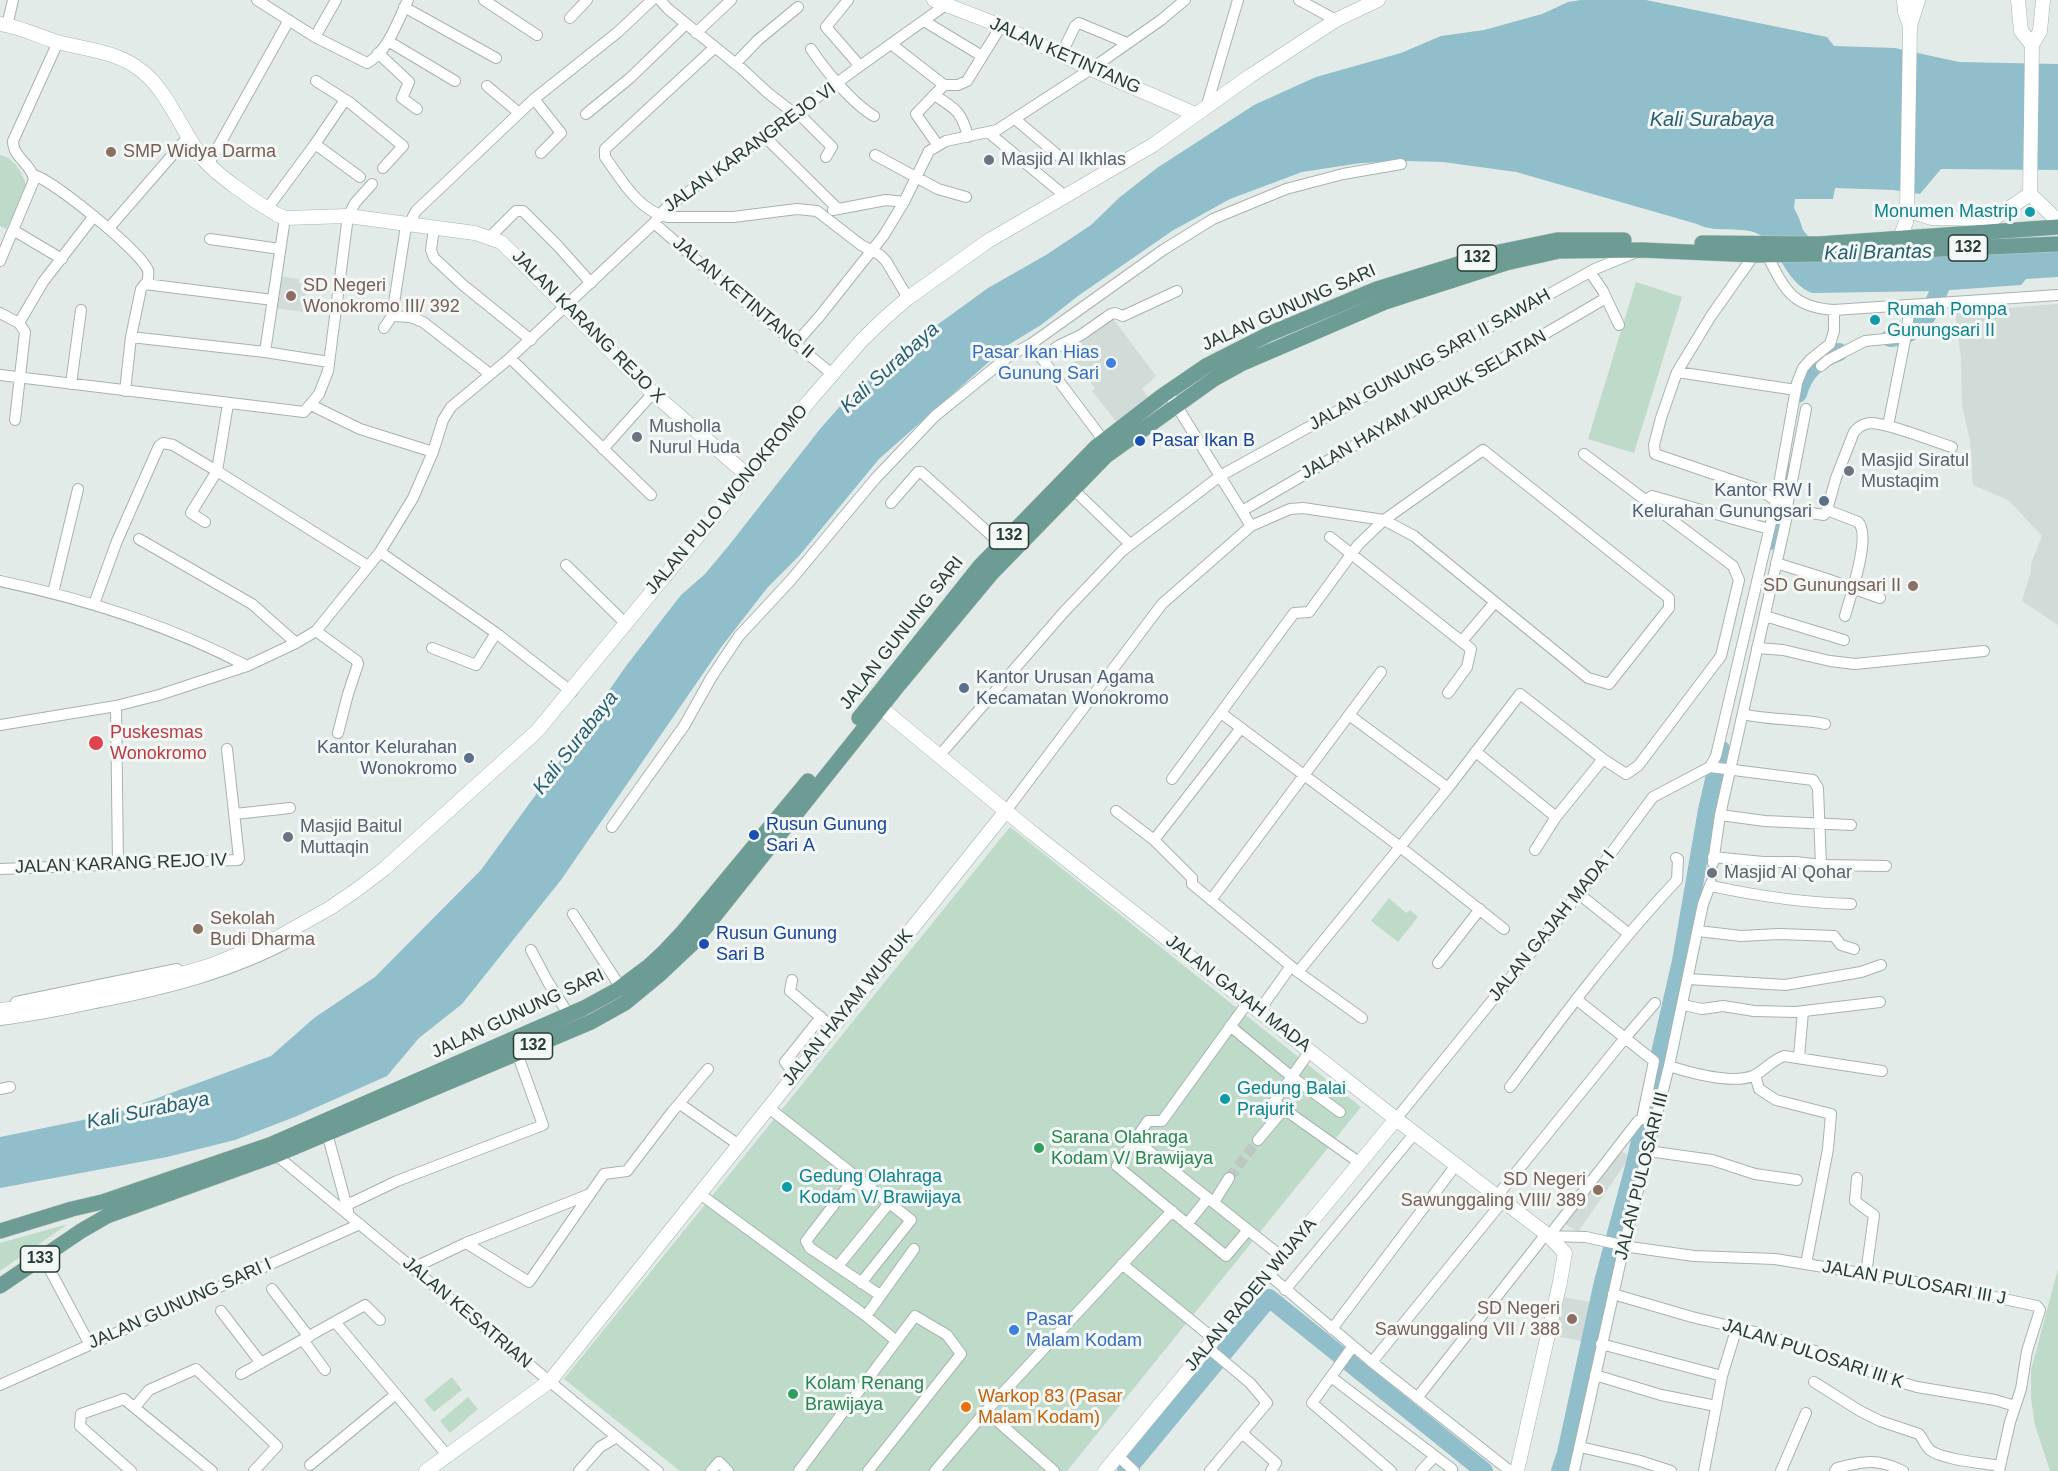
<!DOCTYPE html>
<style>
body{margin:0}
canvas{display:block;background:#e3ebe8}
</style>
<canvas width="2058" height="1471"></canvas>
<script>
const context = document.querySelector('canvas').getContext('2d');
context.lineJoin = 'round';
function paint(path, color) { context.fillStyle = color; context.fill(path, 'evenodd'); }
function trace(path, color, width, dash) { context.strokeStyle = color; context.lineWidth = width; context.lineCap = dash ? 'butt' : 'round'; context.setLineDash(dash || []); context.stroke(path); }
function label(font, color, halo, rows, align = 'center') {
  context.font = font + ' Helvetica,sans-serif'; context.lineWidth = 6; context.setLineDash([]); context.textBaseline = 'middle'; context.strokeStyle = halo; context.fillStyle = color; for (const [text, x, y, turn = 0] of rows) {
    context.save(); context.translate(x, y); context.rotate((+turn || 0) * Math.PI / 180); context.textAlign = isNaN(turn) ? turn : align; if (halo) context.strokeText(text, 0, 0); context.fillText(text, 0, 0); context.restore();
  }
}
paint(new Path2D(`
 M 279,276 L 299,279 L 299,283 L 307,284 L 303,312 L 275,308 Z
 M 2058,304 L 2058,625 L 2022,601 L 2031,571 L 2031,564 L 2042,536 L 2008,500 L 1973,485 L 1970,440 L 1962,406 L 1961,358 L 1955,312 Z
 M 1111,316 L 1156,376 L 1142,389 L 1151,401 L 1119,425 L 1092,391 L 1095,388 L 1065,350 Z
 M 1619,1149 L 1630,1157 L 1578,1232 L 1564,1223 Z
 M 1558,1296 L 1595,1303 L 1586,1342 L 1550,1335 Z`), '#d1dbd7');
paint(new Path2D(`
 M 0,155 C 17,159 22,174 28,189 L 6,229 L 0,226 Z
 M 1636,282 L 1682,297 L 1634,453 L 1588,439 Z
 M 1010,827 L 1361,1107 L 1067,1471 L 680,1471 L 564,1379 Z
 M 1389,898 L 1406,913 L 1410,910 L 1418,917 L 1398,942 L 1371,921 Z
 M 68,1224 L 0,1271 L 0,1243 Z
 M 2058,1269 L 2058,1471 L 2050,1471 L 2035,1425 L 2031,1398 L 2031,1370 Z
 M 452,1377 L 462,1390 L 434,1412 L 424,1400 Z
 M 468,1397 L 478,1409 L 450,1433 L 440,1421 Z`), '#bedac8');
paint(new Path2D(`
 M 1581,0 L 1646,0 L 1827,37 L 1834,46 L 1895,48 L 1959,62 L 2058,64 L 2058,170 L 1941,169 L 1920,194 L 1893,190 L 1835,188 L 1833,199 L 1795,199 L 1794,208 L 1799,218 L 1803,230 L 1825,256 L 2058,252 L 2058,277 L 2026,279 L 2021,285 L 1937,291 L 1812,293 C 1787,283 1782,255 1764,238 C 1748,223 1717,235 1697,224 L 1516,172 L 1443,162 L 1407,161 L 1361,163 L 1302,172 L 1230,199 L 1172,231 L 1078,296 L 1041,325 L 1008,345 L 879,459 L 799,556 L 768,587 L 722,646 L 561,880 L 462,1004 L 419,1038 L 387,1076 L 297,1116 L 235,1140 L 167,1157 L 0,1188 L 0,1137 L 117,1113 L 271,1056 L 314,1018 L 375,977 L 481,870 L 553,771 L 626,666 L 681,595 L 705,574 L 730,544 L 820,429 L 848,397 L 937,325 L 988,288 L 1046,255 L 1091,225 L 1120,197 L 1157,168 L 1254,105 L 1316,77 L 1401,53 L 1441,36 L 1484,30 L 1542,14 L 1568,2 Z`), '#91becb');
trace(new Path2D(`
 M 1890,338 C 1927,335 1933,303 1946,274
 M 1798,394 C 1804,372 1817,360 1839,352
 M 1770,541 L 1780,512 L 1786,472
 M 1126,1471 L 1269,1298 L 1484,1471
 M 1560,1471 L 1566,1453 L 1603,1282 L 1635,1163 L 1681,961 L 1707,810 L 1721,749`), '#91becb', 18);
trace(new Path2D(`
 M 1711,883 L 1713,863
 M 1229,1178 L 1258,1140`), '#bdc8c4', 10, [10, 5]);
const street = new Path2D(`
 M 257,0 L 315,37 L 367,63 C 388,52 398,20 408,0
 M 484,0 L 537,35
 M 660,0 L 668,9 L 742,69 L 768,93 L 795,114
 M 848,0 L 826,27 L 860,66
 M 1299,0 L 1336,20
 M 404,7 L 496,58
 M 570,18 L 587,0
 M 924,21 L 982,56
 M 7,26 L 13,0
 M 696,33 L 731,0
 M 315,37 L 336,0
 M 388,41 L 455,81
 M 891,44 L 944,85 L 916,114 L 937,144
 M 714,48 L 605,149 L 605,157 C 621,179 639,212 668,217 L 733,217 L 797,209 L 817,211 L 861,245 L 880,255 L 886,261 L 908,298
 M 811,49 C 825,70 853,104 874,116
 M 378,53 L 409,82 L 402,98 L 417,109
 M 1061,55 L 1075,26 L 1079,23 L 1127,43
 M 735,64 L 758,40 L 798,7
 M 316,81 L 349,102 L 403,146 L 383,168
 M 944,85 L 958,85 L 967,81 L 1001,26
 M 487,86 L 519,113
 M 934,95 C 955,108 962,112 968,137
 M 534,99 L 561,133 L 541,153
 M 1206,108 L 1238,0
 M 797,112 L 832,147 L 826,157
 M 586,114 L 630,78 L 686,24
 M 1015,119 L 1060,157
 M 988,132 L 1065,196
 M 765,137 L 838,209
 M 315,144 L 345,100
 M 875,155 L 938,189 L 966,197
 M 208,165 L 289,20
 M 34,175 C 55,182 139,250 148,270 C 149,275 148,280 147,284
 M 267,209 L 315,144 L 360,177
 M 833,210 L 886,200 L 904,202
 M 654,223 L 739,297 L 832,374
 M 109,228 L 188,137
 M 434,228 L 431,250 L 434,258 L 463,285 L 531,340
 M 13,230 L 62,259
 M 490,237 L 516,211 L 523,211 L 558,246 L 591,283
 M 210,239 L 280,249
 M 1754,255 L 1711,316 L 1677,372 L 1661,418 L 1654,445 L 1655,454 L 1758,489 L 1791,510 L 1824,515 L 1827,510 L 1836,478 L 1854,432 C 1858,427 1863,424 1870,423 C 1889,423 1932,441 1952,447
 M 1767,255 C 1785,290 1792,307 1834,310 L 2058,295
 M 0,261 L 34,180 C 32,164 13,158 13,141 L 58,42
 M 1590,272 L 1603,291 L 1619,325
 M 0,313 L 19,323 L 25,332 L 15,420
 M 392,316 L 410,317 L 423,322 L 490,374
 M 19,323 L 43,282 L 94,216
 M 384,328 L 392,316 L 405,232 L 416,211 L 534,99 L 618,32 L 652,0
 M 131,337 L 265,352 L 329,362
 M 796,343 L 819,317 L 884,235 L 904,202 L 929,151 L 946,141 L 997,130 L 1091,69 L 1161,20 L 1185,0
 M 1031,344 L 1104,441
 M 265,352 L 285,218
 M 510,358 L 651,495
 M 1041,358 L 1060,345 L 1081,335 L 1111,314 L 1115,313 L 1123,316 L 1177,291
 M 1821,366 L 1828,360 L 1865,341 L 1906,337
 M 1677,372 L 1796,390
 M 0,375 L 304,412 L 319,394 L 328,371 L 348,216 L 355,203 L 372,184
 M 71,384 L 81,310
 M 125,391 L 131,337 L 141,289 L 145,284 L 273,300
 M 1168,392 L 1251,526
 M 311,405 L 360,429 L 433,452
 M 1888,426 L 1906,335 L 1910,305
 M 603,449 L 653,393
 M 1073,489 L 1130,544
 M 1646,500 L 1652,496 L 1769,529
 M 891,503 L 918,472 L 921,472 L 1001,544
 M 1787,507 L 1806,409
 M 1827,510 L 1858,522 C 1872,535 1850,597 1845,616
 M 1242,511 L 1606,298
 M 205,522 L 191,513 L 217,471 L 228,404
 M 1330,537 L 1471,649 L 1467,667 L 1448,693
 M 139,539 L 252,604 L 296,643
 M 380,552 L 496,633 L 572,692
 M 1776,563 L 1824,578 L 1880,598
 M 566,565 L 625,623
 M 0,581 C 85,599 169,625 247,666
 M 53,593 L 78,489
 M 94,604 L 117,541 L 159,446 L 163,443 L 173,445 L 217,471 L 368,566
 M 1765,616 L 1844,640
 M 316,631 L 357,661 L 358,664 L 348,694 L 338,733
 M 1462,641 L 1495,602
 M 432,648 L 476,665 L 496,633
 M 1757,648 L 1783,650 L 1830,661 L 1855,664 L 1984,651
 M 116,706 L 118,864
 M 1221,713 L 1399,846 L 1504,929
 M 1743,714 C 1770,721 1798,718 1825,724
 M 1349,715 L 1448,788
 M 0,725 L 116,706 L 159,695 L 247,666 L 296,643 L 316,631 L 380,552 L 413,498 L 433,452 L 443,420 L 451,407 L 510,358 L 654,223 L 665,209 L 860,66 L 947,4
 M 1476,752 L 1556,817
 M 939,756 L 1063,613 L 1122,551 L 1220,476 L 1595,269 L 1634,253
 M 1710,767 L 1716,756 L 1776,501 L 1797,383 L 1803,368 L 1810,360 L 1830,344 L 1834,331 L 1834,310
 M 1006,811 L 1162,604 L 1251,526 L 1290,509 L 1303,508 L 1384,520 L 1414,536 L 1588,678 L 1609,684 L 1669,608 L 1669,598 L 1483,450 L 1384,520 L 1358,545 L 1309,612 L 1294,613 L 1172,779
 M 1116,811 L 1154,840 L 1192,878 L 1192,884 L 1298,972 L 1362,1018
 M 235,814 L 290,808
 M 1720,815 L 1765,821 L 1851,825
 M 612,827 L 684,726 L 711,678 L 739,636 L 791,580 L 875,479 L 935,416 L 1009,356 L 1031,344 L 1163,250 L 1213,219 L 1286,189 L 1343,174 L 1401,164
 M 1154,840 L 1241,728
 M 1535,850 L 1556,817 L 1603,759
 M 1713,857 L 1763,862 L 1796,862 L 1821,865 L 1886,866
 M 1713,863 L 1720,815 L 1787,516 L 1791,510
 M 0,869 L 238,860 L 239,858 L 227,749
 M 1711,886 C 1758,896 1803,903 1851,904
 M 1579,894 L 1629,934
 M 1211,900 L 1381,672
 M 573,914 L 621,988
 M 1698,931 L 1741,936 L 1779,934 L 1834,936 L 1841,945 L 1854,949
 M 531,950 L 548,982 L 569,1015
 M 1438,963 L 1480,909
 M 1298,972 L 1448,788 L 1520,694 L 1603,759 L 1626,774 L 1638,766 L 1721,656 L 1739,580 L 1733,566 L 1584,454
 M 1688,979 L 1785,985 L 1861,972 L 1881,965
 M 792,980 L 790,991 L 826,1022
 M 16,1002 L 177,969
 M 1248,1002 L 1162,1121 L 1148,1121 L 1117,1166 L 1226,1256 L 1248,1230
 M 1683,1005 L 1702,1009 L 1723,1006 L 1754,1011 L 1796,1012 L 1880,1002
 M 1259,1011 L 1291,966
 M 0,1020 C 32,1016 63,1010 95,1003 C 163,990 233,973 294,939 L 293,929
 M 1230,1026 L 1292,1077 L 1340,1112
 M 1310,1051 L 1274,1102 L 1360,1163
 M 1799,1057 L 1803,1011
 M 1669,1066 C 1691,1073 1731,1084 1753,1076 C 1764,1071 1772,1060 1784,1056 L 1882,1071
 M 795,1075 L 785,1062 L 821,1017
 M 1755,1075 L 1759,1089 L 1776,1100 L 1831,1114 L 1828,1149 L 1806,1264
 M 1510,1087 C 1563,1016 1616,945 1677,880 L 1678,859 L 1676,858
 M 0,1089 L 10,1087
 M 680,1104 L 739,1145
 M 769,1108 L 911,1220 L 861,1283
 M 1396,1119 L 1603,864 L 1653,797 L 1710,767 L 1813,780 L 1818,788 L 1821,865
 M 327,1133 L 348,1211
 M 1135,1140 L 1282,1257
 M 1258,1140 L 1284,1109
 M 1648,1151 L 1712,1160 L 1755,1174 L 1797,1180
 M 276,1155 L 658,1471
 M 856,1176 L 806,1241 L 810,1248 L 880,1295
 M 1857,1178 L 1855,1201 L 1874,1215 L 1866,1274
 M 700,1194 L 866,1316 L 895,1340
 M 1497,1196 L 1625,1038 L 1576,999
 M 1214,1202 L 1229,1178
 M 347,1205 L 397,1181 L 543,1125 L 517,1053
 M 1187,1224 L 1208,1198
 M 1549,1236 L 1586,1237 L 1630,1247 L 1694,1256 L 1775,1259 L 1952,1288 L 2037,1306 L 2040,1310 L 2027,1351 L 2021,1389 L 2010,1422 L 1999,1471
 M 1549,1236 L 1638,1121 L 1642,1119 L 1654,1061 L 1625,1038 L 1655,1003
 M 466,1243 L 590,1194
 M 43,1257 L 90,1345
 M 1122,1264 L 1214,1339
 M 838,1266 L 890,1202
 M 413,1268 L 466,1243 L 529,1282 L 604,1174 L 627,1171 L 672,1112 L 708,1069
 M 1268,1274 L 1372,1362 L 1510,1471
 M 272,1289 L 309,1337
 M 1285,1290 L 1415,1133
 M 1613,1294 L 1692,1317 L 1755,1332 L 1815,1351 L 1890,1379 L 1917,1387 L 1995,1400 L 2015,1406
 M 221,1311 L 261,1363
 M 866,1316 L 914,1249
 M 336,1323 L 446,1454
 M 1332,1329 L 1456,1165
 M 303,1340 L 325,1370
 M 1601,1344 L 1722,1376
 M 1353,1346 L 1312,1403 L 1391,1471
 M 1207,1347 L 1250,1383 L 1267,1403 L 1210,1471
 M 1372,1362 L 1503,1201
 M 241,1374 L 365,1305 L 380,1320
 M 1595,1375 L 1661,1395 L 1716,1406
 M 1331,1377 L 1452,1469 L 1452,1471
 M 1814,1382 L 1860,1411 L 1880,1421 L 1919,1434 C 1923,1439 1925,1445 1930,1450 C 1942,1460 1984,1463 2000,1466
 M 0,1385 L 360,1224
 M 1417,1398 L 1546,1234
 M 135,1407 L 149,1390 L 196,1369 L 277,1446 L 254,1471
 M 986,1411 L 1054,1471
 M 1242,1433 L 1276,1463 L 1271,1471
 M 1580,1447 L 1637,1460 L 1671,1471
 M 1118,1456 L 1134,1471
 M 310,1465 L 396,1394
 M 131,1471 L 80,1426 L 81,1414 L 124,1399 L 212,1471
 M 579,1471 L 600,1447 L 617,1437
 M 711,1471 L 719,1462 L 728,1471
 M 799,1471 L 915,1316 L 947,1335 L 961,1354 L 868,1471
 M 935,1471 L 986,1411 L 1172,1211
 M 1421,1471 L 1435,1456
 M 1574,1471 L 1624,1246 L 1669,1066 L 1703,904 L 1711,883
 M 1704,1471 L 1722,1376 L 1737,1327
 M 1781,1471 L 1806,1413
 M 1835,1471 L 1837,1468 C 1864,1461 1877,1458 1903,1471`);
const secondary = new Path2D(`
 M 934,0 L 1001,26 L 1091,69 L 1195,114
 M 2018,0 L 2021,31 L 2032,45
 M 2043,0 L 2040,31 L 2032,45 L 2030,194 L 2058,221
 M 0,24 C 20,27 38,36 57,42 C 87,50 118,51 143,72 C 166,90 182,130 200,155 C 213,173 256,202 276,214 L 285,218 L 348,216 L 475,233 L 501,242 L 653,393 L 747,475
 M 1910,26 L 1918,0
 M 1907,210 L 1932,218 L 1993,219 L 2030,194
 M 1900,238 L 1906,222 L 1907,210 L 1910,26 L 1905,12 L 1904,0
 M 874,702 L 1030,831 L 1396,1119 L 1549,1236 L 1565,1253 L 1560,1282 L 1517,1471
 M 0,1010 L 52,1004 L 134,988 L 212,965 L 273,940 L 330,908 L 355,891 L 384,869 L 537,731 L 810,400 L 862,340 L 887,316 L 908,298 L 988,241 L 1153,145 L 1250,76 L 1336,20 L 1378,0
 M 426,1471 L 550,1381 L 1006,811
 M 1105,1471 L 1396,1119`);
const primary = new Path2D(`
 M 1702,243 L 1819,244 L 2058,227
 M 859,718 L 980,566 L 1096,447 L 1162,396 L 1206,366 L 1269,334 L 1377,289 L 1494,253 L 1557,240 L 1624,240
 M 0,1231 L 72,1209 L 102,1202 L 272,1144 L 584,1008 L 617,990 L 649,966 L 665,951 L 682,933 L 808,781
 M 0,1286 L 81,1231 L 107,1216 L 276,1155 L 591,1022 L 625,1003 L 659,975 L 693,943 L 897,687 L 992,573 L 1106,456 L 1214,379 L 1243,363 L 1385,302 L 1506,263 L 1559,251 L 1642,250 L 1754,255 L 1826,254 L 2058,244`);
trace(street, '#a6b3af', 12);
trace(secondary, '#a3b6b0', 15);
trace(primary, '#c2c8c7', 16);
trace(street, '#fff', 10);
trace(secondary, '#fff', 14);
trace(primary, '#6c9c93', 15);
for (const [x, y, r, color] of [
 [111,152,6,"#8d6e63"],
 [989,160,6,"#6b7280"],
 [2030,212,6,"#0f9aa8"],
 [291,296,6,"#8d6e63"],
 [1875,320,6,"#0f9aa8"],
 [1111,363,6,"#3f7fe0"],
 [637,437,6,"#6b7280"],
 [1140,441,6,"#1a4fb4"],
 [1849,471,6,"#6b7280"],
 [1824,501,6,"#5c6f8a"],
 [1913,586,6,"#8d6e63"],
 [964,688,6,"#5c6f8a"],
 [96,743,8,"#e0444e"],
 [469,758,6,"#5c6f8a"],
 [754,835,6,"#1a4fb4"],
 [288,837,6,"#6b7280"],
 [1712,873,6,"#6b7280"],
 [198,929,6,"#8d6e63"],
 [704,944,6,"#1a4fb4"],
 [1225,1099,6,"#0f9aa8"],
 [1039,1148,6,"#2e9e5b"],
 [787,1187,6,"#0f9aa8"],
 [1598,1190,6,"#8d6e63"],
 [1572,1319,6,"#8d6e63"],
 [1014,1330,6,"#3f7fe0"],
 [793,1394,6,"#2e9e5b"],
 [966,1407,6,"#e8710a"]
]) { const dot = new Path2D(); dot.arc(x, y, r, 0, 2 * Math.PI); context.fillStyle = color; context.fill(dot); trace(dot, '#f3f8f6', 2); }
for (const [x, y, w] of [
 [1968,248,39],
 [1477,258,39],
 [1009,536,39],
 [533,1046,39],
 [40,1259,39]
]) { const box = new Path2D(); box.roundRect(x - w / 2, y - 13, w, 26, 4.5); context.fillStyle = '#f3f8f6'; context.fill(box); trace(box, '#253b36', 1.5); }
label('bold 16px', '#253b36', null, [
 ["132",1968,248],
 ["132",1477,258],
 ["132",1009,536],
 ["132",533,1046],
 ["133",40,1259]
]);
label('18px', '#253b36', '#f3f8f6', [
 ["JALAN KETINTANG",1065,56,24],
 ["JALAN KARANGREJO VI",750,148,-36],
 ["JALAN KETINTANG II",743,298,40],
 ["JALAN GUNUNG SARI",1289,308,-24],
 ["JALAN KARANG REJO X",588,327,45],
 ["JALAN GUNUNG SARI II SAWAH",1430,360,-29],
 ["JALAN HAYAM WURUK SELATAN",1424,405,-30],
 ["JALAN PULO WONOKROMO",727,500,-50],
 ["JALAN GUNUNG SARI",902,633,-52],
 ["JALAN KARANG REJO IV",121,864,-2],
 ["JALAN GAJAH MADA I",1552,926,-51],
 ["JALAN GAJAH MADA",1238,994,38],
 ["JALAN HAYAM WURUK",848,1008,-51],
 ["JALAN GUNUNG SARI",518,1014,-25],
 ["JALAN PULOSARI III",1642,1176,-76],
 ["JALAN PULOSARI III J",1914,1283,10],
 ["JALAN RADEN WIJAYA",1251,1295,-50],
 ["JALAN GUNUNG SARI I",180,1304,-24],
 ["JALAN KESATRIAN",467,1313,40],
 ["JALAN PULOSARI III K",1813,1354,18]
]);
label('18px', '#785e54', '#f3f8f6', [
 ["SMP Widya Darma",123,152],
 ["SD Negeri",303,286],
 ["Wonokromo III/ 392",303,307],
 ["SD Gunungsari II",1901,586,"right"],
 ["Sekolah",210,919],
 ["Budi Dharma",210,940],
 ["SD Negeri",1586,1180,"right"],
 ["Sawunggaling VIII/ 389",1586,1201,"right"],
 ["SD Negeri",1560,1309,"right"],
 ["Sawunggaling VII / 388",1560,1330,"right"]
], 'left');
label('18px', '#5b616d', '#f3f8f6', [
 ["Masjid Al Ikhlas",1001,160],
 ["Musholla",649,427],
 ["Nurul Huda",649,448],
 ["Masjid Siratul",1861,461],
 ["Mustaqim",1861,482],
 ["Masjid Baitul",300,827],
 ["Muttaqin",300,848],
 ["Masjid Al Qohar",1724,873]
], 'left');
label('18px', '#0d838f', '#f3f8f6', [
 ["Monumen Mastrip",2018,212,"right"],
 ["Rumah Pompa",1887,310],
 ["Gunungsari II",1887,331],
 ["Gedung Balai",1237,1089],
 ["Prajurit",1237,1110],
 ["Gedung Olahraga",799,1177],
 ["Kodam V/ Brawijaya",799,1198]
], 'left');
label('18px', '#366cbe', '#f3f8f6', [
 ["Pasar Ikan Hias",1099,353],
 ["Gunung Sari",1099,374],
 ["Pasar",1026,1320,"left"],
 ["Malam Kodam",1026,1341,"left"]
], 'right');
label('18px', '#164399', '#f3f8f6', [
 ["Pasar Ikan B",1152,441],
 ["Rusun Gunung",766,825],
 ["Sari A",766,846],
 ["Rusun Gunung",716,934],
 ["Sari B",716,955]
], 'left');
label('18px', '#4e5e75', '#f3f8f6', [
 ["Kantor RW I",1812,491],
 ["Kelurahan Gunungsari",1812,512],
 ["Kantor Urusan Agama",976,678,"left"],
 ["Kecamatan Wonokromo",976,699,"left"],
 ["Kantor Kelurahan",457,748],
 ["Wonokromo",457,769]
], 'right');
label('18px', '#be3a42', '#f3f8f6', [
 ["Puskesmas",110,733],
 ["Wonokromo",110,754]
], 'left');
label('18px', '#27864d', '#f3f8f6', [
 ["Sarana Olahraga",1051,1138],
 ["Kodam V/ Brawijaya",1051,1159],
 ["Kolam Renang",805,1384],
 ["Brawijaya",805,1405]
], 'left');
label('18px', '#c56008', '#f3f8f6', [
 ["Warkop 83 (Pasar",978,1397],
 ["Malam Kodam)",978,1418]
], 'left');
label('italic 20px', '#255f71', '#f3f8f6', [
 ["Kali Surabaya",1712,120],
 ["Kali Brantas",1878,253,-1],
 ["Kali Surabaya",890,368,-42],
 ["Kali Surabaya",576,743,-52],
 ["Kali Surabaya",148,1111,-11]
]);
</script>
